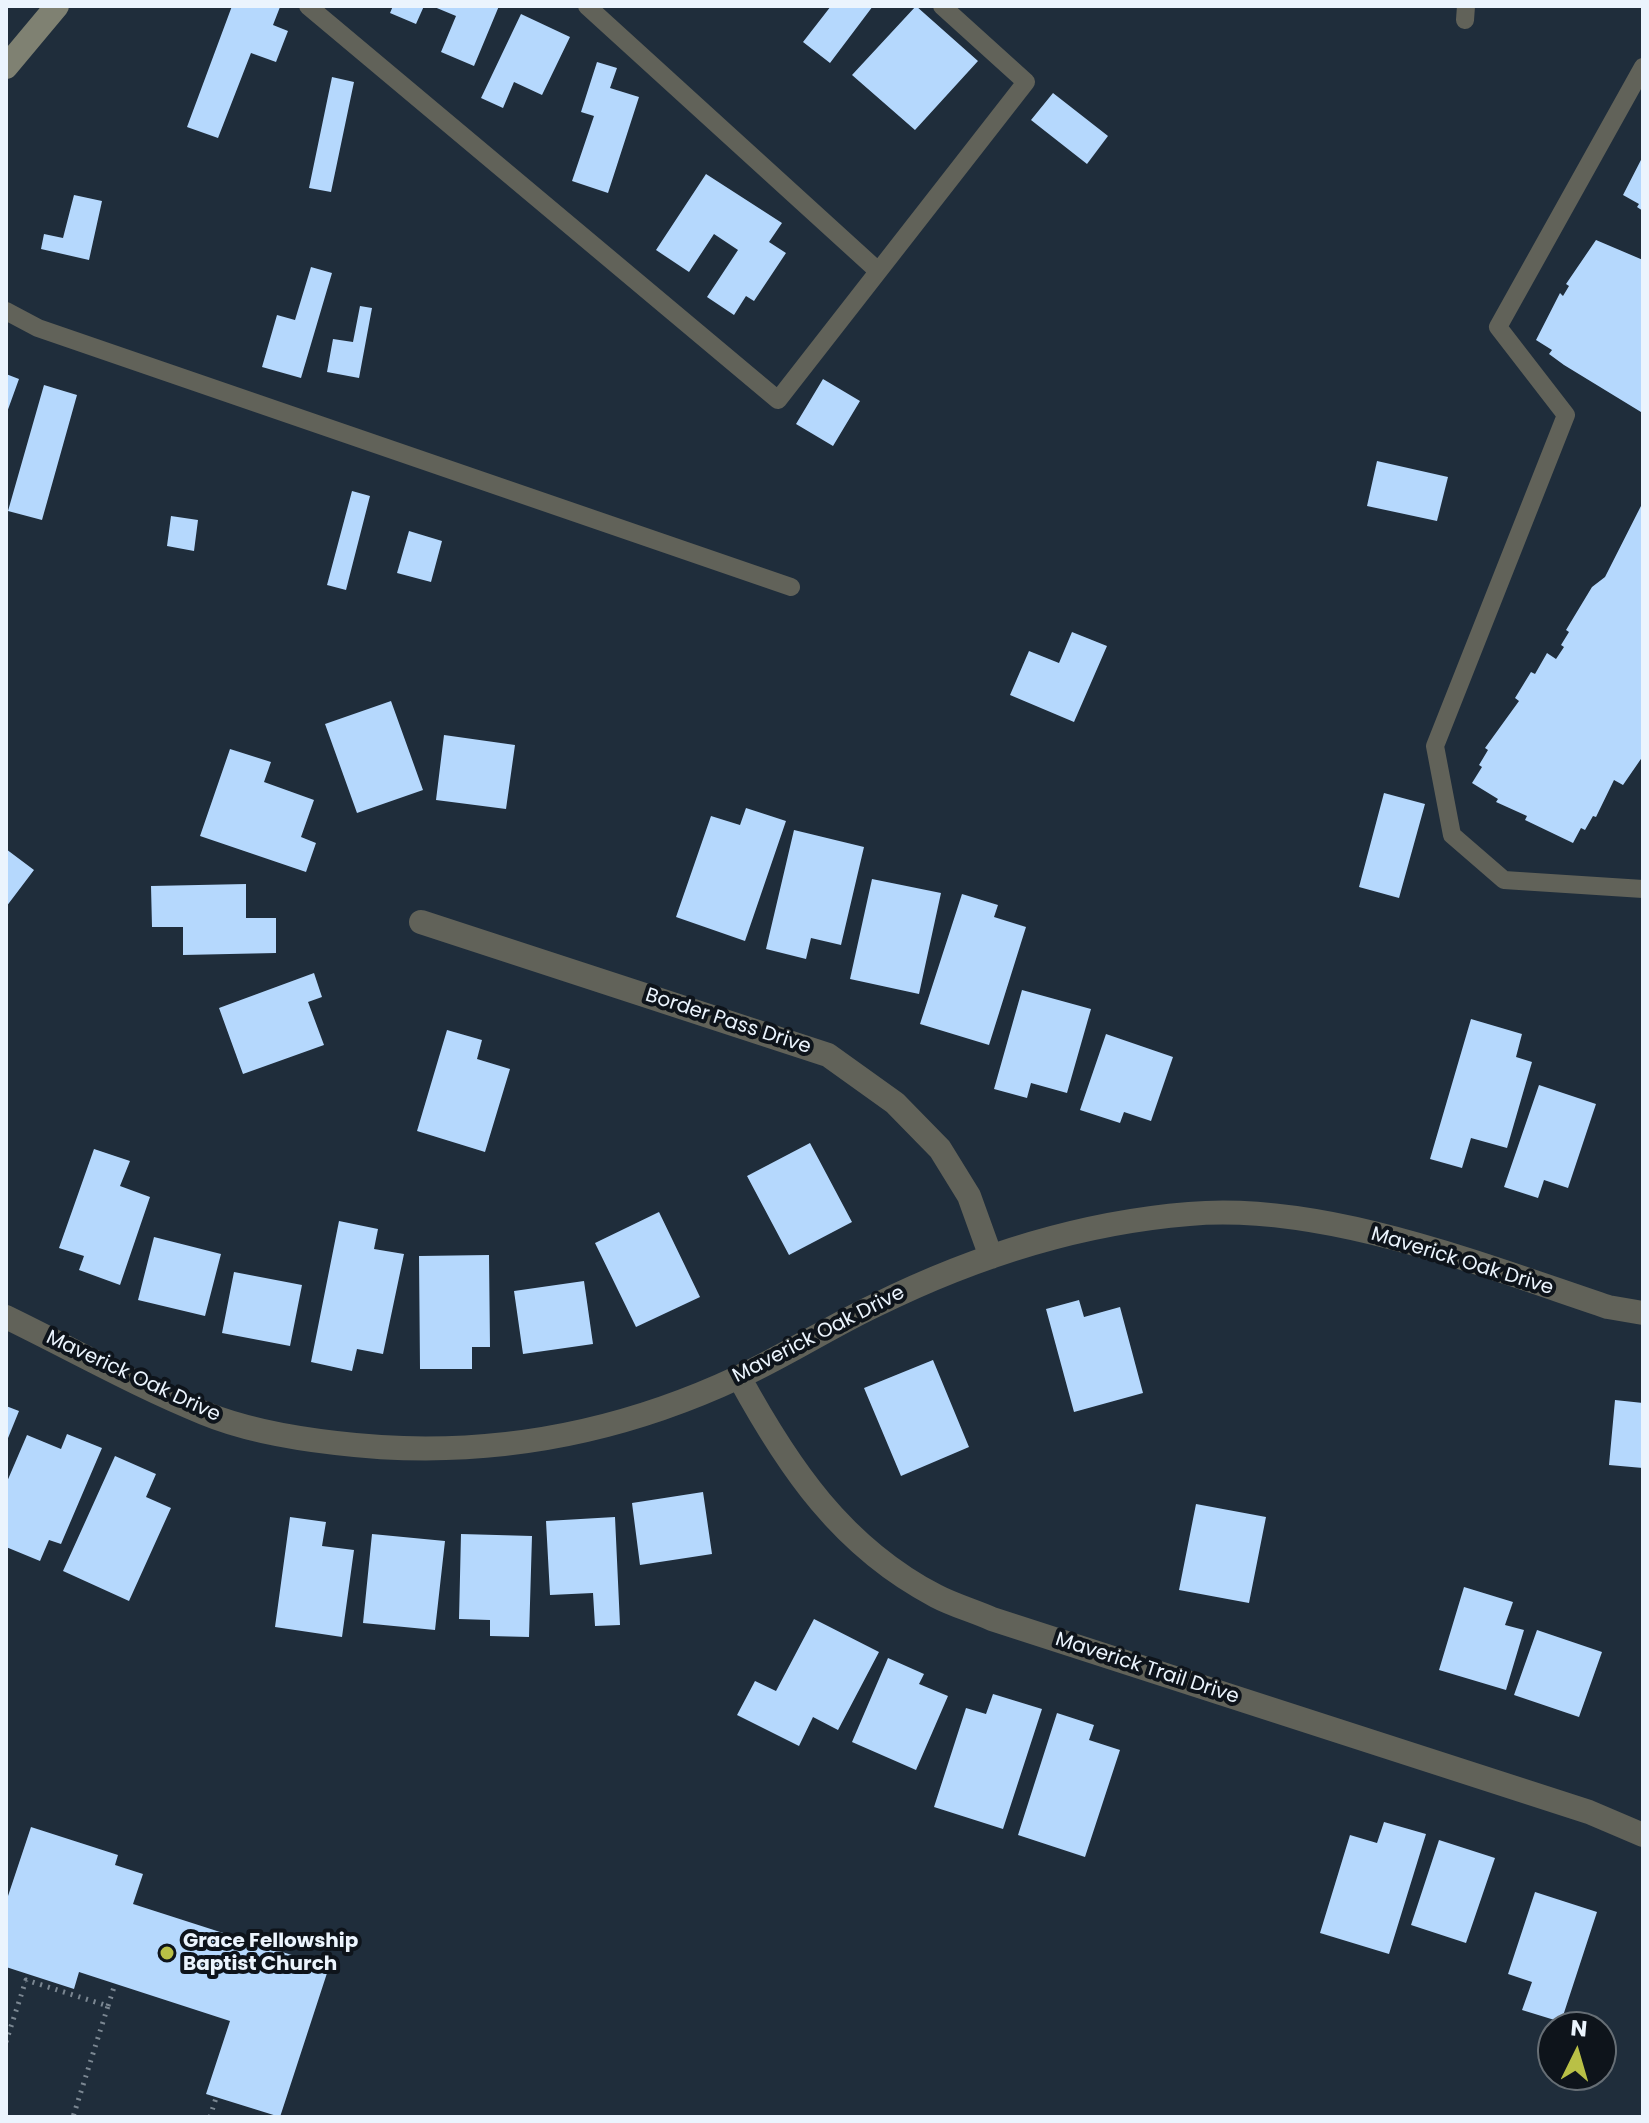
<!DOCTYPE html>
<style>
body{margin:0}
#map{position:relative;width:1649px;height:2123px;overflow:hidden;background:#1f2d3b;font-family:Poppins,sans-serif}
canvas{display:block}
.frame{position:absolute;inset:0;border:8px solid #ebf4fd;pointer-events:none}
.north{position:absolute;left:1537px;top:2011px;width:80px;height:80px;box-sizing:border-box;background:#0e141b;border:2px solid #666e75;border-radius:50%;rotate:5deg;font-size:22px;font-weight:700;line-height:32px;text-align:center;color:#ebf4fd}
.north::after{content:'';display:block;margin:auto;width:28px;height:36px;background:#b9c046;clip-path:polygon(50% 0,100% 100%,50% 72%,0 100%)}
</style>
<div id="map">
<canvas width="1649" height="2123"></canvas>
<div class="frame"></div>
<div class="north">N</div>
</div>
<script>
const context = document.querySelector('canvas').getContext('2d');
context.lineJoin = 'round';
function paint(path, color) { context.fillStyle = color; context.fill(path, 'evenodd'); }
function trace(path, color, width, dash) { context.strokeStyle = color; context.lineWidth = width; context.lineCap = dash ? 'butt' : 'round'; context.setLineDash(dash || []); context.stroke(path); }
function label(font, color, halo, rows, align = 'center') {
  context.font = font + ' Poppins,sans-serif'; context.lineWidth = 8; context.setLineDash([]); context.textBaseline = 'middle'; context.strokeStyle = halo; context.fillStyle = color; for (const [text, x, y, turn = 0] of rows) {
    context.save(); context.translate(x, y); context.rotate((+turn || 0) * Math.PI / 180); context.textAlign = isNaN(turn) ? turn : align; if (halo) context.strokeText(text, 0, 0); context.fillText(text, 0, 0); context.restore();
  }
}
paint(new Path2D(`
 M 232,6 L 280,7 L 273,25 L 288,31 L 276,62 L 251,53 L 218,138 L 187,127 Z
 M 393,6 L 424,6 L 416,24 L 390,13 Z
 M 432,6 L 499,6 L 474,66 L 441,52 L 456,16 Z
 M 831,6 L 873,6 L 830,63 L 803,42 Z
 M 916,6 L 978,61 L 915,130 L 852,75 Z
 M 521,14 L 570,37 L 542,95 L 514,82 L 503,108 L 481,98 Z
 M 597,62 L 617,68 L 610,88 L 639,97 L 608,193 L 572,181 L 594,116 L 581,112 Z
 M 332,77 L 354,82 L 331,192 L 309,188 Z
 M 1053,93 L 1108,136 L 1087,164 L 1031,120 Z
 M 1643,156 L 1643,211 L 1637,207 L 1639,204 L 1623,195 Z
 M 706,174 L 782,223 L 769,242 L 786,253 L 754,301 L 746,296 L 734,315 L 707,297 L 738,250 L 714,234 L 689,272 L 656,250 Z
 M 74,195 L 102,201 L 89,260 L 41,249 L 44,234 L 63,238 Z
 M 1596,240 L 1643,260 L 1641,412 L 1564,365 L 1549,354 L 1552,350 L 1536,340 L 1560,293 L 1563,296 L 1569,286 L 1566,284 Z
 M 311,267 L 332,273 L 301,378 L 262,367 L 277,315 L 295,320 Z
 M 360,306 L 372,308 L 359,378 L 327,372 L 333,339 L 353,342 Z
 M 6,374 L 19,379 L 6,415 Z
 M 823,379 L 860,401 L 833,446 L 796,424 Z
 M 44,385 L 77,395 L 42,520 L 8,511 Z
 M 1377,461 L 1448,477 L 1437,521 L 1367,506 Z
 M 352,491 L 370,496 L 346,590 L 327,585 Z
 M 1643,502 L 1643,756 L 1623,785 L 1614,780 L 1596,817 L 1593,816 L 1585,830 L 1581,828 L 1573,843 L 1525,820 L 1527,816 L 1496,802 L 1498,799 L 1472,783 L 1482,767 L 1479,765 L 1488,750 L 1485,748 L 1519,701 L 1515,698 L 1531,672 L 1535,674 L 1547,653 L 1556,659 L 1564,647 L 1561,645 L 1569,632 L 1566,630 L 1592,587 L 1605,577 Z
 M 171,516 L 198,520 L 194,551 L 167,546 Z
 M 409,531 L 442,541 L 431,582 L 397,573 Z
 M 1072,632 L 1107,646 L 1074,722 L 1010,695 L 1029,651 L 1059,663 Z
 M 391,701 L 423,790 L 357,813 L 325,724 Z
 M 444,735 L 515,745 L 506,809 L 436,800 Z
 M 230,749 L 271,762 L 264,782 L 314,800 L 301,837 L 316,843 L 306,872 L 200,836 Z
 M 1384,793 L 1425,804 L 1399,898 L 1359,887 Z
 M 746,808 L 786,821 L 745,941 L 676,917 L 711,816 L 740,825 Z
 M 794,830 L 864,847 L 841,945 L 811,938 L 806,959 L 766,949 Z
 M 6,849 L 34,870 L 6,907 Z
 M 872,879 L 941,893 L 919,994 L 850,979 Z
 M 246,884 L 246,918 L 276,918 L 276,953 L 183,955 L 183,927 L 152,927 L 151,886 Z
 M 962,894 L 998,905 L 994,917 L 1026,927 L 989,1045 L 920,1024 Z
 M 314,973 L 322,997 L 308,1002 L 324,1045 L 243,1074 L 219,1008 Z
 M 1022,990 L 1091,1009 L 1067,1093 L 1031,1083 L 1027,1098 L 994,1089 Z
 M 1471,1019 L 1522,1034 L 1516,1057 L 1532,1062 L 1507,1148 L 1471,1138 L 1462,1168 L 1430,1159 Z
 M 447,1030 L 482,1040 L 477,1059 L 510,1069 L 485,1152 L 417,1131 Z
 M 1106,1034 L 1173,1057 L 1151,1121 L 1124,1112 L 1120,1123 L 1080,1110 Z
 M 1539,1085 L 1596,1104 L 1568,1188 L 1544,1180 L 1538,1198 L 1504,1187 Z
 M 810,1143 L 852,1222 L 789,1255 L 747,1176 Z
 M 94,1149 L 130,1161 L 120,1186 L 150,1197 L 120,1285 L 79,1270 L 84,1256 L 59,1248 Z
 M 659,1212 L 700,1297 L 636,1327 L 595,1243 Z
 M 339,1221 L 378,1229 L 374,1249 L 404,1254 L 383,1354 L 357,1349 L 352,1371 L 311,1362 Z
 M 154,1237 L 221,1254 L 205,1316 L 138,1300 Z
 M 489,1255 L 490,1347 L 472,1347 L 472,1369 L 420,1369 L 419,1256 Z
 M 234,1272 L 302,1285 L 290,1346 L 222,1333 Z
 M 584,1281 L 593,1344 L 523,1354 L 514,1291 Z
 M 1079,1300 L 1084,1317 L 1120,1307 L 1143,1393 L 1074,1412 L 1046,1309 Z
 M 933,1360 L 969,1447 L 901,1476 L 864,1388 Z
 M 1615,1400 L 1643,1403 L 1643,1468 L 1609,1465 Z
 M 6,1406 L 19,1411 L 6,1443 Z
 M 67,1434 L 102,1448 L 61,1544 L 49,1540 L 40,1561 L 6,1547 L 6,1484 L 27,1435 L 61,1449 Z
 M 115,1456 L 156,1474 L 146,1497 L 171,1508 L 129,1601 L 63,1571 Z
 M 703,1492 L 712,1554 L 640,1565 L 632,1503 Z
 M 1196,1504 L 1266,1517 L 1249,1603 L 1179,1590 Z
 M 290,1517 L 326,1522 L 322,1546 L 354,1550 L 342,1637 L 275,1627 Z
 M 615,1517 L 620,1625 L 595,1626 L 593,1593 L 550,1595 L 546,1521 Z
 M 372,1534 L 445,1541 L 435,1630 L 363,1623 Z
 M 461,1534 L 532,1536 L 529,1637 L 490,1636 L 490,1620 L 459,1619 Z
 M 1464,1587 L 1513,1602 L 1505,1625 L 1524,1630 L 1506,1690 L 1439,1670 Z
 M 814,1619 L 879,1652 L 838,1730 L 813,1717 L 799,1746 L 737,1715 L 755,1681 L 776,1691 Z
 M 1537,1630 L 1602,1652 L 1579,1717 L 1514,1695 Z
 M 888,1658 L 924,1674 L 919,1684 L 948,1696 L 916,1770 L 852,1742 Z
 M 993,1694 L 1042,1709 L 1003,1829 L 934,1807 L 966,1708 L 986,1714 Z
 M 1057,1713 L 1094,1725 L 1089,1740 L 1120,1750 L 1085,1857 L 1018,1835 Z
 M 1384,1822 L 1426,1834 L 1389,1954 L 1320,1933 L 1350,1835 L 1377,1843 Z
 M 31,1827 L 118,1855 L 115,1865 L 143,1874 L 133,1904 L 329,1967 L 280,2117 L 206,2094 L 230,2021 L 79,1972 L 74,1989 L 6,1967 L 6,1902 Z
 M 1439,1840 L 1495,1858 L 1466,1943 L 1411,1925 Z
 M 1535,1892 L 1597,1912 L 1561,2022 L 1522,2010 L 1532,1982 L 1508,1974 Z`), '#b5d8fd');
trace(new Path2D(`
 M 108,2006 L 115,1984
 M 6,2042 L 26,1980 L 108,2006 L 73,2117
 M 210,2117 L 216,2098`), '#7b8792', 5, [2, 6]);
trace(new Path2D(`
 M 308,6 L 778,400 L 1026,82 L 942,6
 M 587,6 L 878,271
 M 1465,20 L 1466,6
 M 1643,67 L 1498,327 L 1566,415 L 1435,746 L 1452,835 L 1504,880 L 1643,889
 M 6,311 L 38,328 L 791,587`), '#616259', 18);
trace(new Path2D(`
 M 421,922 L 828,1055 L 895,1103 L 940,1149 L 969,1196 L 991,1257
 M 6,1317 C 72,1349 137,1386 204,1413 C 245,1430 292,1438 336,1443 C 477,1460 611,1437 739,1377 C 785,1356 828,1328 874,1306 C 973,1257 1078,1223 1189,1214 C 1323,1202 1482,1265 1608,1307 L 1643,1313
 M 739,1377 C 788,1467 842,1547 936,1596 C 953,1605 974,1611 992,1619 L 1589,1812 L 1643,1835`), '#616259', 24);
trace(new Path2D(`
 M 6,67 L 57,6`), '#7f8172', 24);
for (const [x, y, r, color] of [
 [167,1953,8,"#b9c046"]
]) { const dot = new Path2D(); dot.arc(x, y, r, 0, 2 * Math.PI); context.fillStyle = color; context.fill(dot); trace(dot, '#0e141b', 3); }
label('20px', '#ebf4fd', '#0e141b', [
 ["Border Pass Drive",728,1022,18],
 ["Maverick Oak Drive",1462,1262,17],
 ["Maverick Oak Drive",819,1335,-27],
 ["Maverick Oak Drive",133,1377,25],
 ["Maverick Trail Drive",1147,1669,18]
]);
label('bold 20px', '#ebf4fd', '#0e141b', [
 ["Grace Fellowship",183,1942],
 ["Baptist Church",183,1965]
], 'left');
</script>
